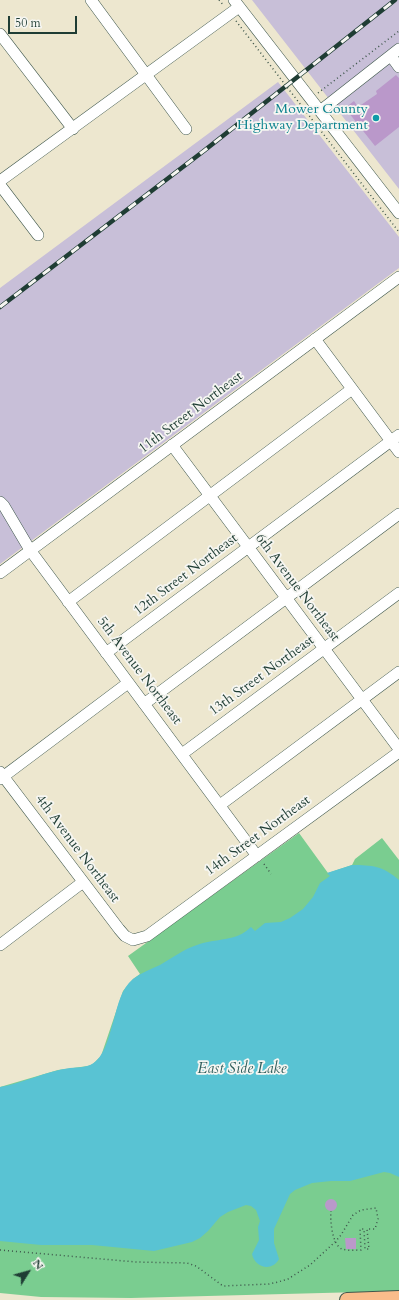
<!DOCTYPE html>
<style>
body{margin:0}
#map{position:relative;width:399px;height:1300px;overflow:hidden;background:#ede7cf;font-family:Cardo,serif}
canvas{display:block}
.north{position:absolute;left:8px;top:1252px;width:40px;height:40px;-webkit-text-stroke:3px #f6f6f2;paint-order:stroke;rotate:53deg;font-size:11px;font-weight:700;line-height:16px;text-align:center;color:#1f3d34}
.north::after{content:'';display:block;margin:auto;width:14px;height:18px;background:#1f3d34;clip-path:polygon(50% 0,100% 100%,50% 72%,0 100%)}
.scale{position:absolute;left:8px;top:16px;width:69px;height:18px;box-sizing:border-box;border:2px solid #1f3d34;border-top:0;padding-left:5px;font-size:12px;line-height:14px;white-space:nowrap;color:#1f3d34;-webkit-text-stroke:3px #f6f6f2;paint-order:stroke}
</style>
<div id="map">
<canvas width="399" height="1300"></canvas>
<div class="north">N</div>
<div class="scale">50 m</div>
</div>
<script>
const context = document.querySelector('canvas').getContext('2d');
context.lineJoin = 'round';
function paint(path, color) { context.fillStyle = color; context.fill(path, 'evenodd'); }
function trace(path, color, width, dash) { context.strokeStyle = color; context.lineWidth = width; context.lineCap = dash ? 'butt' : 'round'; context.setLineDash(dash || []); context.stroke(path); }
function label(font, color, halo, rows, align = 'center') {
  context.font = font + ' Cardo,serif'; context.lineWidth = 3.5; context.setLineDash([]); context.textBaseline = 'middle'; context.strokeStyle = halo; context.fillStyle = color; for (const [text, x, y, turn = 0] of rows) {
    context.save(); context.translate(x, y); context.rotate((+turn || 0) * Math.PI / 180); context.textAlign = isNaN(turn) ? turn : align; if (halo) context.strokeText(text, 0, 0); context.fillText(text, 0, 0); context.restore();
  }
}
paint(new Path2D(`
 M 252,0 L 399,0 L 399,189 Z
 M 278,82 L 399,237 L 399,268 L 0,564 L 0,288 Z`), '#c8bfd8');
paint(new Path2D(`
 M 299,833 L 328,873 L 352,865 L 355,859 L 382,838 L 399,860 L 399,1291 L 131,1298 L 41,1297 L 0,1293 L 0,1087 L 58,1070 L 88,1066 L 93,1064 L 101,1056 L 123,991 L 133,979 L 140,974 L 128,956 Z`), '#7acd90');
paint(new Path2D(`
 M 352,865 C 372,865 383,866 399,880 L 399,1177 L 390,1173 L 384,1172 L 350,1181 L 331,1181 L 312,1183 L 295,1190 L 290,1194 L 274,1229 L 274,1243 L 279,1259 C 272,1272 255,1268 252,1254 L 259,1240 L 258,1227 L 260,1221 L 256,1210 L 251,1206 L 246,1205 L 228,1212 L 220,1217 L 208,1231 L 200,1238 L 192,1242 L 154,1251 L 92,1245 L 41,1245 L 0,1241 L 0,1087 C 24,1083 46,1071 70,1068 C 79,1067 89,1068 96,1061 C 106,1052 110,1032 114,1019 C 118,1005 121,989 133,979 C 141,973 151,969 160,965 C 172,958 184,949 197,945 C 216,938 236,942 251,927 L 255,931 L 265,923 L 281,922 L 290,918 L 303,909 L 313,897 L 320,883 L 330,876 L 327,873 Z`), '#59c3d3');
paint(new Path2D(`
 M 396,75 L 399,78 L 399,127 L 375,146 L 345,108 L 354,101 L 358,107 L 377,94 L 376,91 Z
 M325 1205a6 6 0 1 1 12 0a6 6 0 1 1-12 0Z
 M 345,1238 L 356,1238 L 356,1249 L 346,1249 Z`), '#ba98ca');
const minor = new Path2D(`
 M 91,0 L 186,129
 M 234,0 L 399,213
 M 0,34 L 73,129
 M 391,56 L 399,67
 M 320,111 L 399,49
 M 0,181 L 239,7
 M 0,185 L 38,235
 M 315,339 L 399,452
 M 172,445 L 399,749
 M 0,502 L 4,506 L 30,550 L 257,856
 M 0,573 L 399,277
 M 68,602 L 352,389
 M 106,653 L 399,435
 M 144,704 L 399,514
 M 182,754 L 399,593
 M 0,772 L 119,929 L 125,936 L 133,940 L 147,936 L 399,752
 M 0,779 L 128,683
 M 220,805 L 399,672
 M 0,945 L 83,882`);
const major = new Path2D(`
 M 347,1300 L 399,1298`);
trace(minor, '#3e564b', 12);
trace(major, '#3e564b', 16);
trace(new Path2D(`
 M 219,0 L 224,6
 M 236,21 L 399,232
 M 318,93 L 399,31
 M 264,864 L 271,874
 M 0,1250 L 136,1262 L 187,1263 L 196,1266 L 223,1286 L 269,1284 L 278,1282 L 288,1279 L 310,1265 L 335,1242 L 341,1235 L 353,1215 L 361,1210 L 376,1208 L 378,1219 L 375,1229 L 367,1229 L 369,1249 L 365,1249 L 364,1229 L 360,1229 L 361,1250 C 356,1250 348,1251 342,1249 C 332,1245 330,1220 331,1211`), '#3e564b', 1.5, [1, 3]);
trace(minor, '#fff', 11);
trace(major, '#fabc8b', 14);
const rail = new Path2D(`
 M 0,307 L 205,150 L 395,0`);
trace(rail, '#1f3d34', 4.5);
trace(rail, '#f6f6f2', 3, [9]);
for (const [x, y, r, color] of [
 [376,118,4,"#0f9aa8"]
]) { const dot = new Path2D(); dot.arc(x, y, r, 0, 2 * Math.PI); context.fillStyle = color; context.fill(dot); trace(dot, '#f6f6f2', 1.5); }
label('14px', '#0d838f', '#f6f6f2', [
 ["Mower County",368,110],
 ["Highway Department",368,126]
], 'right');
label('14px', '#1f3d34', '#f6f6f2', [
 ["11th Street Northeast",191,413,-37],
 ["12th Street Northeast",186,575,-37],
 ["6th Avenue Northeast",297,588,53],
 ["5th Avenue Northeast",139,671,53],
 ["13th Street Northeast",262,676,-36],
 ["14th Street Northeast",258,836,-36],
 ["4th Avenue Northeast",77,849,53]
]);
label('italic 15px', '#2e5e5c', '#f6f6f2', [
 ["East Side Lake",242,1070]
]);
</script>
